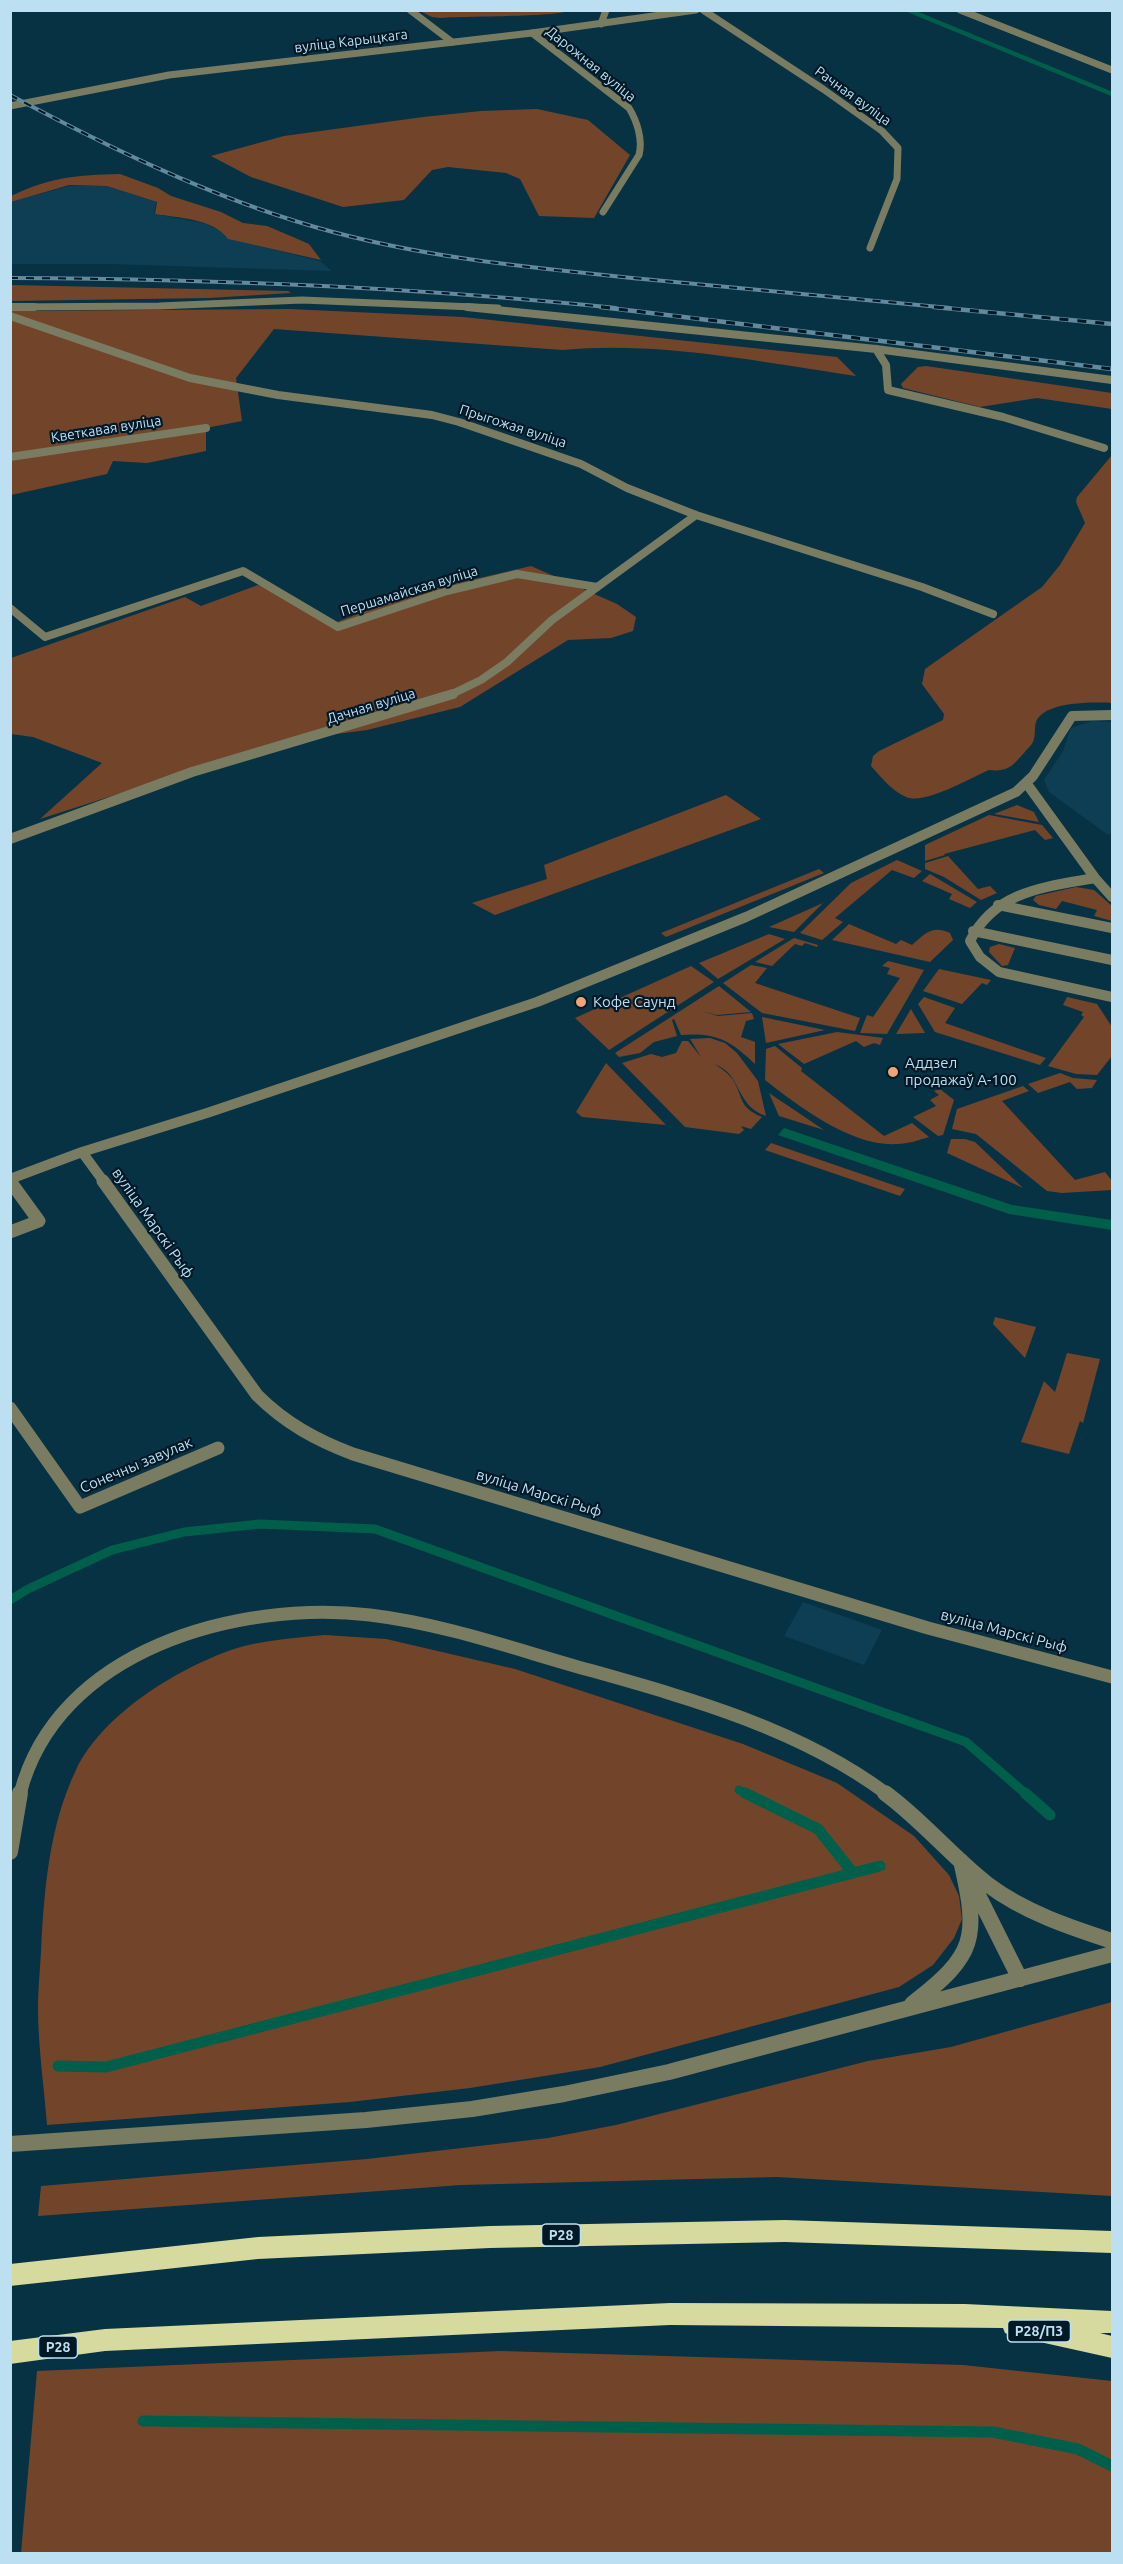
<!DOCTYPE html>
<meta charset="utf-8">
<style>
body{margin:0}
#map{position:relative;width:1123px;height:2564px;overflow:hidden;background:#073244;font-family:Ubuntu,sans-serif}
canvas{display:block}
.frame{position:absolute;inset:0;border:12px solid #bcdff2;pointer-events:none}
</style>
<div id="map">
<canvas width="1123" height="2564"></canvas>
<div class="frame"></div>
</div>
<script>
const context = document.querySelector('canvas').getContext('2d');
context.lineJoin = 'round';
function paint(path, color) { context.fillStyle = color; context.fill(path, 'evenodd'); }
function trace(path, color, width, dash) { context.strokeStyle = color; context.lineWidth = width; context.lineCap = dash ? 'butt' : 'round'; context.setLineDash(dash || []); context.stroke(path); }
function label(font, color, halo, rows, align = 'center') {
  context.font = font + ' Ubuntu,sans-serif'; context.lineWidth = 4.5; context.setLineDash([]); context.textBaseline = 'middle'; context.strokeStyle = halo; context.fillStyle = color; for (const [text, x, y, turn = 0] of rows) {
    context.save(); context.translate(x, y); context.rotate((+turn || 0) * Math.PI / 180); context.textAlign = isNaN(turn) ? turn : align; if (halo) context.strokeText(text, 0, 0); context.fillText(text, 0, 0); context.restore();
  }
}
paint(new Path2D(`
 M 69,186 L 107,186 L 156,202 L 154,214 L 203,223 L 222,231 L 229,239 L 320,261 L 332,271 L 110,264 L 11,264 L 11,202 Z
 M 1092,721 L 1112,722 L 1112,833 L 1108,835 L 1049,792 L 1044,780 L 1063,751 L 1071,728 Z
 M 803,1602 L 882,1630 L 864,1665 L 784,1636 Z`), '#0e3e53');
paint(new Path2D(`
 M 420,11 L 567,11 C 558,17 459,16 440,18 L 432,17 Z
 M 537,109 L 588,120 L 630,155 L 594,218 L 539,216 L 520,179 L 506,173 L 448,167 L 432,170 L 404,200 L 343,207 L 251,177 L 211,156 L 284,136 L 423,117 L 481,111 Z
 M 120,174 L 158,188 L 171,196 L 221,212 L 243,223 L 267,226 L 293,237 L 309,244 L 321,260 L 228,239 C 213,218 178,218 155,214 L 157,202 L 107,186 L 69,185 L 11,202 L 11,196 C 50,177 77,175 120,174 Z
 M 11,285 L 288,291 L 291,293 L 209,298 L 11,301 Z
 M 289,309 L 463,317 L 837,357 L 856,376 C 759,362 660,341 563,350 L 274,329 L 236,378 L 242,421 L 206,428 L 206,451 L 147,463 L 113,461 L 107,474 L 11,495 L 11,311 Z
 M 926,366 L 1112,393 L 1112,409 L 1037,398 L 980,407 L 903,388 L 901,384 L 918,367 Z
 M 1112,455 L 1112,703 C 1094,702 1053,702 1040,716 C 1032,723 1037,734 1033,742 C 1031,746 1026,750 1024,753 C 1012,766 1009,772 989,770 C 970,778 925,805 906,797 C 891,790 882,778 871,766 L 873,756 L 879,751 L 943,720 L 944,714 L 922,684 L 925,669 L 1042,587 L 1060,565 L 1085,523 L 1076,502 L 1077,497 Z
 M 531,566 L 617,604 L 636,617 L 633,631 L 611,638 L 568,640 L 460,707 L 367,730 L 283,741 L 40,819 L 102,763 L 33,737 L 11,734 L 11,658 L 185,597 L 201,606 L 258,585 L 277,590 L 337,622 L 407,595 Z
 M 726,795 L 761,819 L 495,915 L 472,903 L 547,879 L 544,865 Z
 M 1017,805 L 1034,812 L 1039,822 L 994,814 Z
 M 989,815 L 1042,825 L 1053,838 L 1045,840 L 1035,830 L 944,854 L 945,855 L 925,861 L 925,845 Z
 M 948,856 L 978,889 L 990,886 L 997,893 L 981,900 L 944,877 L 925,869 L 925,863 Z
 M 897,860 L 922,871 L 914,878 L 892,870 L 835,918 L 843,922 L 822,940 L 800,933 L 851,883 Z
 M 819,869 L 824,873 L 666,937 L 661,933 Z
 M 930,874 L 977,902 L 970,908 L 949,899 L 952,894 L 922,881 Z
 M 1076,887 L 1094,890 L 1112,906 L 1112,921 L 1094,916 L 1097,910 L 1062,901 L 1056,909 L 1039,905 L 1033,900 L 1036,896 Z
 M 823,903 L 794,932 L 769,927 Z
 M 849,924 L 896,944 L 901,940 L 912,945 C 926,933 932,925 950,933 L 953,940 L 930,962 L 832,940 Z
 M 769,934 L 785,939 L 718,979 L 699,963 Z
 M 794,938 L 818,945 L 817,947 L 805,943 L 802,946 L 795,944 L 772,966 L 755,962 Z
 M 999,944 L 1015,948 L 1008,965 L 1002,966 L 989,952 L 990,947 Z
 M 888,961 L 924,970 L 887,1034 L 860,1033 L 867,1015 L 873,1017 L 900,978 L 887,974 L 890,968 L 882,966 Z
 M 751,965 L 767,968 L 755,983 L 860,1018 L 855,1031 L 762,1013 L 723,983 Z
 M 691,966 L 714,982 L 609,1050 L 575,1018 Z
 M 939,969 L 991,980 L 987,985 L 982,983 L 962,1004 L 923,991 Z
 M 719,986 L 751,1012 L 717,1015 L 702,1011 L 718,1016 L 752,1013 L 754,1019 L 746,1021 L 741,1037 L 755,1042 L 755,1064 C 730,1040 716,1032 681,1035 L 674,1019 L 672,1020 L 677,1036 L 654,1042 L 640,1053 L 619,1057 L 615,1053 Z
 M 924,997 L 955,1008 L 945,1023 L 1046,1058 L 1040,1065 L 935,1032 L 918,1004 Z
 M 1067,997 L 1097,1004 L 1112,1027 L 1112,1056 L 1097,1075 L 1076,1074 L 1048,1066 L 1084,1017 L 1081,1015 L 1083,1012 L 1063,1005 Z
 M 911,1009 L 925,1033 L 896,1034 Z
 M 762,1017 L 825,1030 L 766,1043 Z
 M 837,1032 L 883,1038 L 880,1045 L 874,1043 L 864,1047 L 856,1041 L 804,1064 L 778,1044 Z
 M 710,1038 L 725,1043 L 737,1053 L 758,1081 L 766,1116 C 734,1105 743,1074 714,1064 C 720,1067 729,1074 733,1080 C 744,1098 738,1107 762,1117 L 751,1129 L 741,1126 L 744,1130 L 739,1134 L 685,1127 L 622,1063 L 651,1054 L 662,1057 L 676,1053 L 682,1041 L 688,1041 L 701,1057 L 690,1039 Z
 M 775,1046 L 802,1068 L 801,1071 L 884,1136 L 912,1123 L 929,1137 C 919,1140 908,1144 897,1144 C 852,1147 798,1106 765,1080 L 766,1049 Z
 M 606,1063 L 666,1125 L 582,1117 L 576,1112 Z
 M 1060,1073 L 1073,1078 L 1097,1080 L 1092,1088 L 1077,1089 L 1070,1082 L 1038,1093 L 1028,1084 Z
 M 1023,1086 L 1029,1091 L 1002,1101 L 1075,1180 L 1105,1172 L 1112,1181 L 1112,1190 L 1062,1193 L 1047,1191 L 976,1134 L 952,1129 L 957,1109 Z
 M 940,1089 L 954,1100 L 943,1135 L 938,1136 L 913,1117 L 936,1106 L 930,1100 L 939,1095 L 934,1091 Z
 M 769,1093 L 824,1130 L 779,1116 Z
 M 951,1139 L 965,1139 L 975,1142 L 1023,1188 L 947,1153 Z
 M 771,1143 L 905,1189 L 900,1196 L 765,1150 Z
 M 995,1317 L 1036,1327 L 1025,1358 L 993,1324 Z
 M 1067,1353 L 1100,1359 L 1083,1423 L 1080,1421 L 1069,1454 L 1021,1442 L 1044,1381 L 1055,1392 Z
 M 325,1635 L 386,1639 L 515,1669 L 743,1744 L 837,1783 L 914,1836 L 949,1875 L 959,1896 L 962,1919 L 954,1938 L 933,1965 L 899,1987 L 600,2067 L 470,2088 L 350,2102 L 47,2125 C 44,2086 38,2046 38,2007 C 38,1989 40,1970 41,1952 C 44,1891 49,1826 76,1770 C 102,1715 175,1670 231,1650 C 261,1640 294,1638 325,1635 Z
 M 1112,2002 L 1112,2196 L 777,2177 L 461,2185 L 38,2216 L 41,2186 L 367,2159 L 548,2138 L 616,2125 L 868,2061 L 951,2047 Z
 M 501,2351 L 963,2365 L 1112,2381 L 1112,2553 L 21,2553 L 37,2371 Z`), '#72452a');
paint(new Path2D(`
 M 784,1128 L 1012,1205 L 1112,1220 L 1112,1230 L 1009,1214 L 778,1135 Z`), '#005f4a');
trace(new Path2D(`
 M 908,10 L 1112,94`), '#005f4a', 4.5);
trace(new Path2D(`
 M 10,1600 L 28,1589 L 112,1550 L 184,1532 L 260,1524 L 375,1529 L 966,1742 L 1026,1794
 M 739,1790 L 748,1794`), '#005f4a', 9);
trace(new Path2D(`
 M 745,1793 L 818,1829 L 853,1873
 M 1025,1793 L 1050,1815
 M 58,2066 L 106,2067 L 880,1866
 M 143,2421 L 993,2432 L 1078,2449 L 1112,2466`), '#005f4a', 11);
trace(new Path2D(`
 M 410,10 L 452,42
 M 703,10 L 823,89 L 882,131 L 898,148 L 897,179 L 870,248
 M 960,10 L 1112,70
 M 601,24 L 606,10
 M 532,33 L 629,108 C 637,121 643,140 639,155 L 603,212
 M 10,307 L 159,306 L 302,300 L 498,308`), '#7a7c62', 7);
trace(new Path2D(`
 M 10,307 L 34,307
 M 467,307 L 876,349 L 1112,380
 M 10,316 L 190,378 L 278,395 L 432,415 L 459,422 L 581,464 L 627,488 L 696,515 L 922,587 L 993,614
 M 876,349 L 886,365 L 888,390 L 1003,417 L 1104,448
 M 10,457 L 206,428
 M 10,608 L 45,637 L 243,571 L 338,627 L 447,591 L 517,574 L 597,587
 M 450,695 L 481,680 L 507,662 L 552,620 L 696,515`), '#7a7c62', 8);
trace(new Path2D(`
 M 1027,784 L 1095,878
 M 10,839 L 192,772 L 453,694
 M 1112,897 L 1095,878 C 1044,887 995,891 970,941 L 980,957 L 999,972 L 1112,997
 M 998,905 L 1112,928
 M 973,931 L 1112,960
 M 82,1152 L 104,1182
 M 10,1179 L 82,1152 L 207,1113 L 537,1002 L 746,917 L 1016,792 L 1033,776 L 1072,716 L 1112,715`), '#7a7c62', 10);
trace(new Path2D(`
 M 10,1181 L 39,1221 L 10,1232
 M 103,1181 L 257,1395 C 285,1423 316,1440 353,1454 L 928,1628 L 1112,1677
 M 10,1408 L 80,1507 L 218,1448`), '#7a7c62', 13);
trace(new Path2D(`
 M 10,106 L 169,75 L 532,33 L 696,10`), '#7a7c62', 7);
trace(new Path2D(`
 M 20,1794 C 57,1649 238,1600 370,1615 C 445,1624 517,1650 589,1670 C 692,1699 800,1729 887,1794`), '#7a7c62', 13);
trace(new Path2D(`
 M 885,1793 C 922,1820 951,1856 987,1884 C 1024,1912 1069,1927 1112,1941
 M 10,1852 L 20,1793
 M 972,1883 L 1020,1979
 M 912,2004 C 976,1955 979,1938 961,1861
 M 10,2144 L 366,2120 L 472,2109 L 564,2094 L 669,2072 L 1112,1954`), '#7a7c62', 16);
paint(new Path2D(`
 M 785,2220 L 1112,2231 L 1112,2253 L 785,2242 L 490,2248 L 258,2259 L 10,2286 L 10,2264 L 258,2237 L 490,2226 Z
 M 670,2303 L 965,2304 L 1112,2311 L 1112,2333 L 1100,2333 L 1112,2336 L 1112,2358 L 1013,2336 L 1005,2333 L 1003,2328 L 670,2325 L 105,2351 L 10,2364 L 10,2341 L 105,2329 Z`), '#d6da9e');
const railFar1 = new Path2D(`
 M 10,95 C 108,147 208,196 315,227 C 422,258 533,268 643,279 C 745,289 848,298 950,308
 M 10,278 C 213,279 414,287 616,308`);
const rail = new Path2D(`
 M 601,307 L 1112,369
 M 934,307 L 1112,324`);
trace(railFar1, '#62899c', 4);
trace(rail, '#62899c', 4.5);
trace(railFar1, '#001927', 2, [8]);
trace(rail, '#001927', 3, [9]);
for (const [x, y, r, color] of [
 [581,1002,6,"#efa376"],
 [893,1072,6,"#efa376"]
]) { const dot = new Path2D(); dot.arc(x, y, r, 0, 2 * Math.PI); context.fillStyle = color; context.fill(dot); trace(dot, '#001927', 2); }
label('14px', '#bcdff2', '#001927', [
 ["вуліца Карыцкага",351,41,-7],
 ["Дарожная вуліца",591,64,39],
 ["Рачная вуліца",853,96,36],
 ["Прыгожая вуліца",513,426,18],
 ["Кветкавая вуліца",106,429,-9],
 ["Першамайская вуліца",409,591,-17],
 ["Дачная вуліца",371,706,-17]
]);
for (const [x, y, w] of [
 [561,2235,39],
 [1039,2331,63],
 [58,2347,39]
]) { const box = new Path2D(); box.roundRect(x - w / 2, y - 11, w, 22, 4.5); context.fillStyle = '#001927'; context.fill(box); trace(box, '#bcdff2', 1.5); }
label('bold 14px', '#bcdff2', null, [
 ["Р28",561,2235],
 ["Р28/П3",1039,2331],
 ["Р28",58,2347]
]);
label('15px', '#bcdff2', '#001927', [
 ["Кофе Саунд",593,1002],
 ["Аддзел",905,1063],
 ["продажаў А-100",905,1080]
], 'left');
label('15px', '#bcdff2', '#001927', [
 ["вуліца Марскі Рыф",153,1223,55],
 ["Сонечны завулак",136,1465,-23],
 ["вуліца Марскі Рыф",539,1493,17],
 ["вуліца Марскі Рыф",1004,1631,15]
]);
</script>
